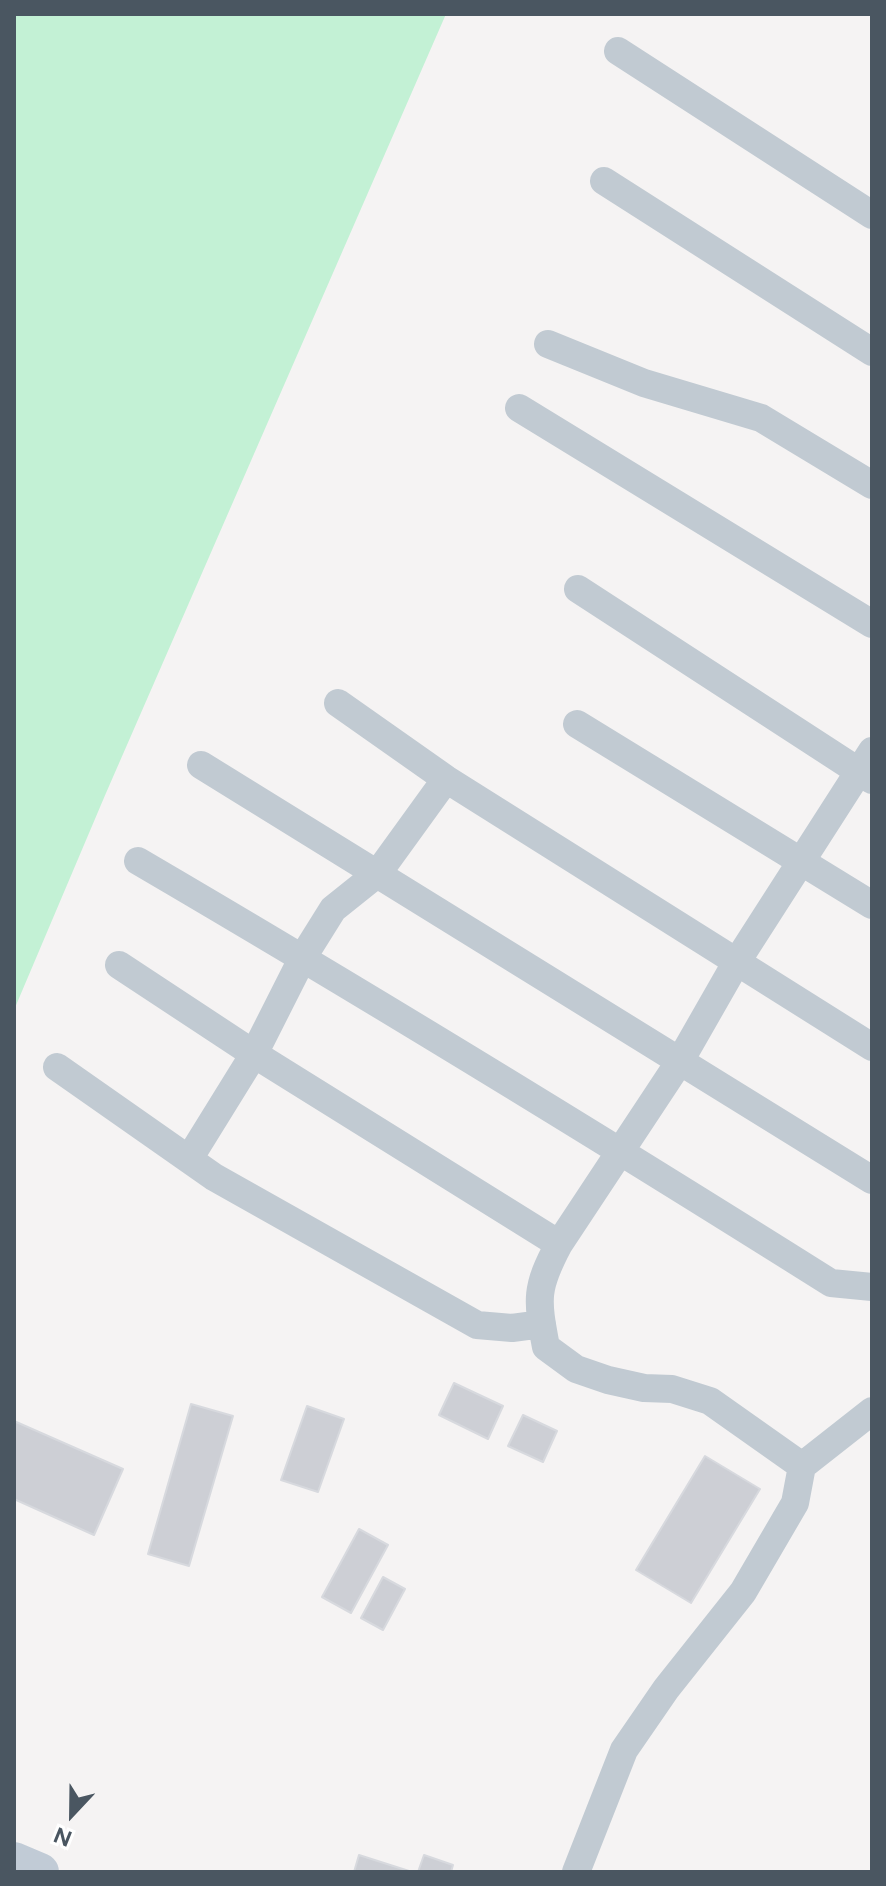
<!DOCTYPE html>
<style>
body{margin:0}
#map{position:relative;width:886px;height:1886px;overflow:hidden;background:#f5f3f3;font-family:Figtree,sans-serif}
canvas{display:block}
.frame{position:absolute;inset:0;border:16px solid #4a5661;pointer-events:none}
.north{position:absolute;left:32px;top:1774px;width:80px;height:80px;-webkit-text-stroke:6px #fff;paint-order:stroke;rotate:202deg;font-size:22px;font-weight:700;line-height:32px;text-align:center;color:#4a5661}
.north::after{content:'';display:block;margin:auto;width:28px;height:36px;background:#4a5661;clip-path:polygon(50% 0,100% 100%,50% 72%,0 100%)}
</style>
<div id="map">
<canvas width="886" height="1886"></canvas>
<div class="frame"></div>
<div class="north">N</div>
</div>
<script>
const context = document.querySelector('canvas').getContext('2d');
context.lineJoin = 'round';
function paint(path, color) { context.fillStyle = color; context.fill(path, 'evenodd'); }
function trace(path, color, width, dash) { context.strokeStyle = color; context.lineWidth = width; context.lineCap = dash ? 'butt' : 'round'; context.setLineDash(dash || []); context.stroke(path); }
paint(new Path2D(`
 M 14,14 L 446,14 L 106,793 L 14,1010 Z`), '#c3f1d5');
const building = new Path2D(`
 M 454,1383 L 503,1406 L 488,1439 L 439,1415 Z
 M 191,1404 L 233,1416 L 189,1566 L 148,1554 Z
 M 307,1406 L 344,1419 L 318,1492 L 281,1480 Z
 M 523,1415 L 557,1431 L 543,1462 L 508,1446 Z
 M 14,1421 L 123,1469 L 94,1535 L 14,1499 Z
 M 705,1456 L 760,1489 L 691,1603 L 636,1570 Z
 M 359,1529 L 388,1545 L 351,1613 L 322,1597 Z
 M 383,1577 L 405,1589 L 383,1630 L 361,1618 Z
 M 359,1855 L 409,1871 L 408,1872 L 354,1872 Z
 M 424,1855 L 453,1865 L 451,1872 L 418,1872 Z`);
paint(building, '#cdcfd5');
trace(building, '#d7d9de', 2);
trace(new Path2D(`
 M 618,51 L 872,215
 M 604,181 L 872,352
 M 548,344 L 644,383 L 761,418 L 872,485
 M 519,408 L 872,624
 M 578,589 L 872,780
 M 338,703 L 446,779 L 872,1047
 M 577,724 L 872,905
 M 201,765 L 872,1180
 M 138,861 C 372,998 602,1139 831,1283 L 872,1287
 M 119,965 L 254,1054 L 559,1244
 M 57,1067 L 214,1177 L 477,1325 L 512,1328 L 542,1324
 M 189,1159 L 254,1054 L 303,957 L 333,909 L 378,873 L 446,779
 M 802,1466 L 872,1411
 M 576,1872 L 624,1750 L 666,1689 L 743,1592 L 795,1503 L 802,1466 L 710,1401 L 672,1389 L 644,1388 L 608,1380 L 576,1369 L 546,1347 C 537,1299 535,1289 559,1244 L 680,1061 L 736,963 L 872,751`), '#c1cad2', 28);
trace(new Path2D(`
 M 14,1861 L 40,1872`), '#c1cbd6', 38);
</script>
